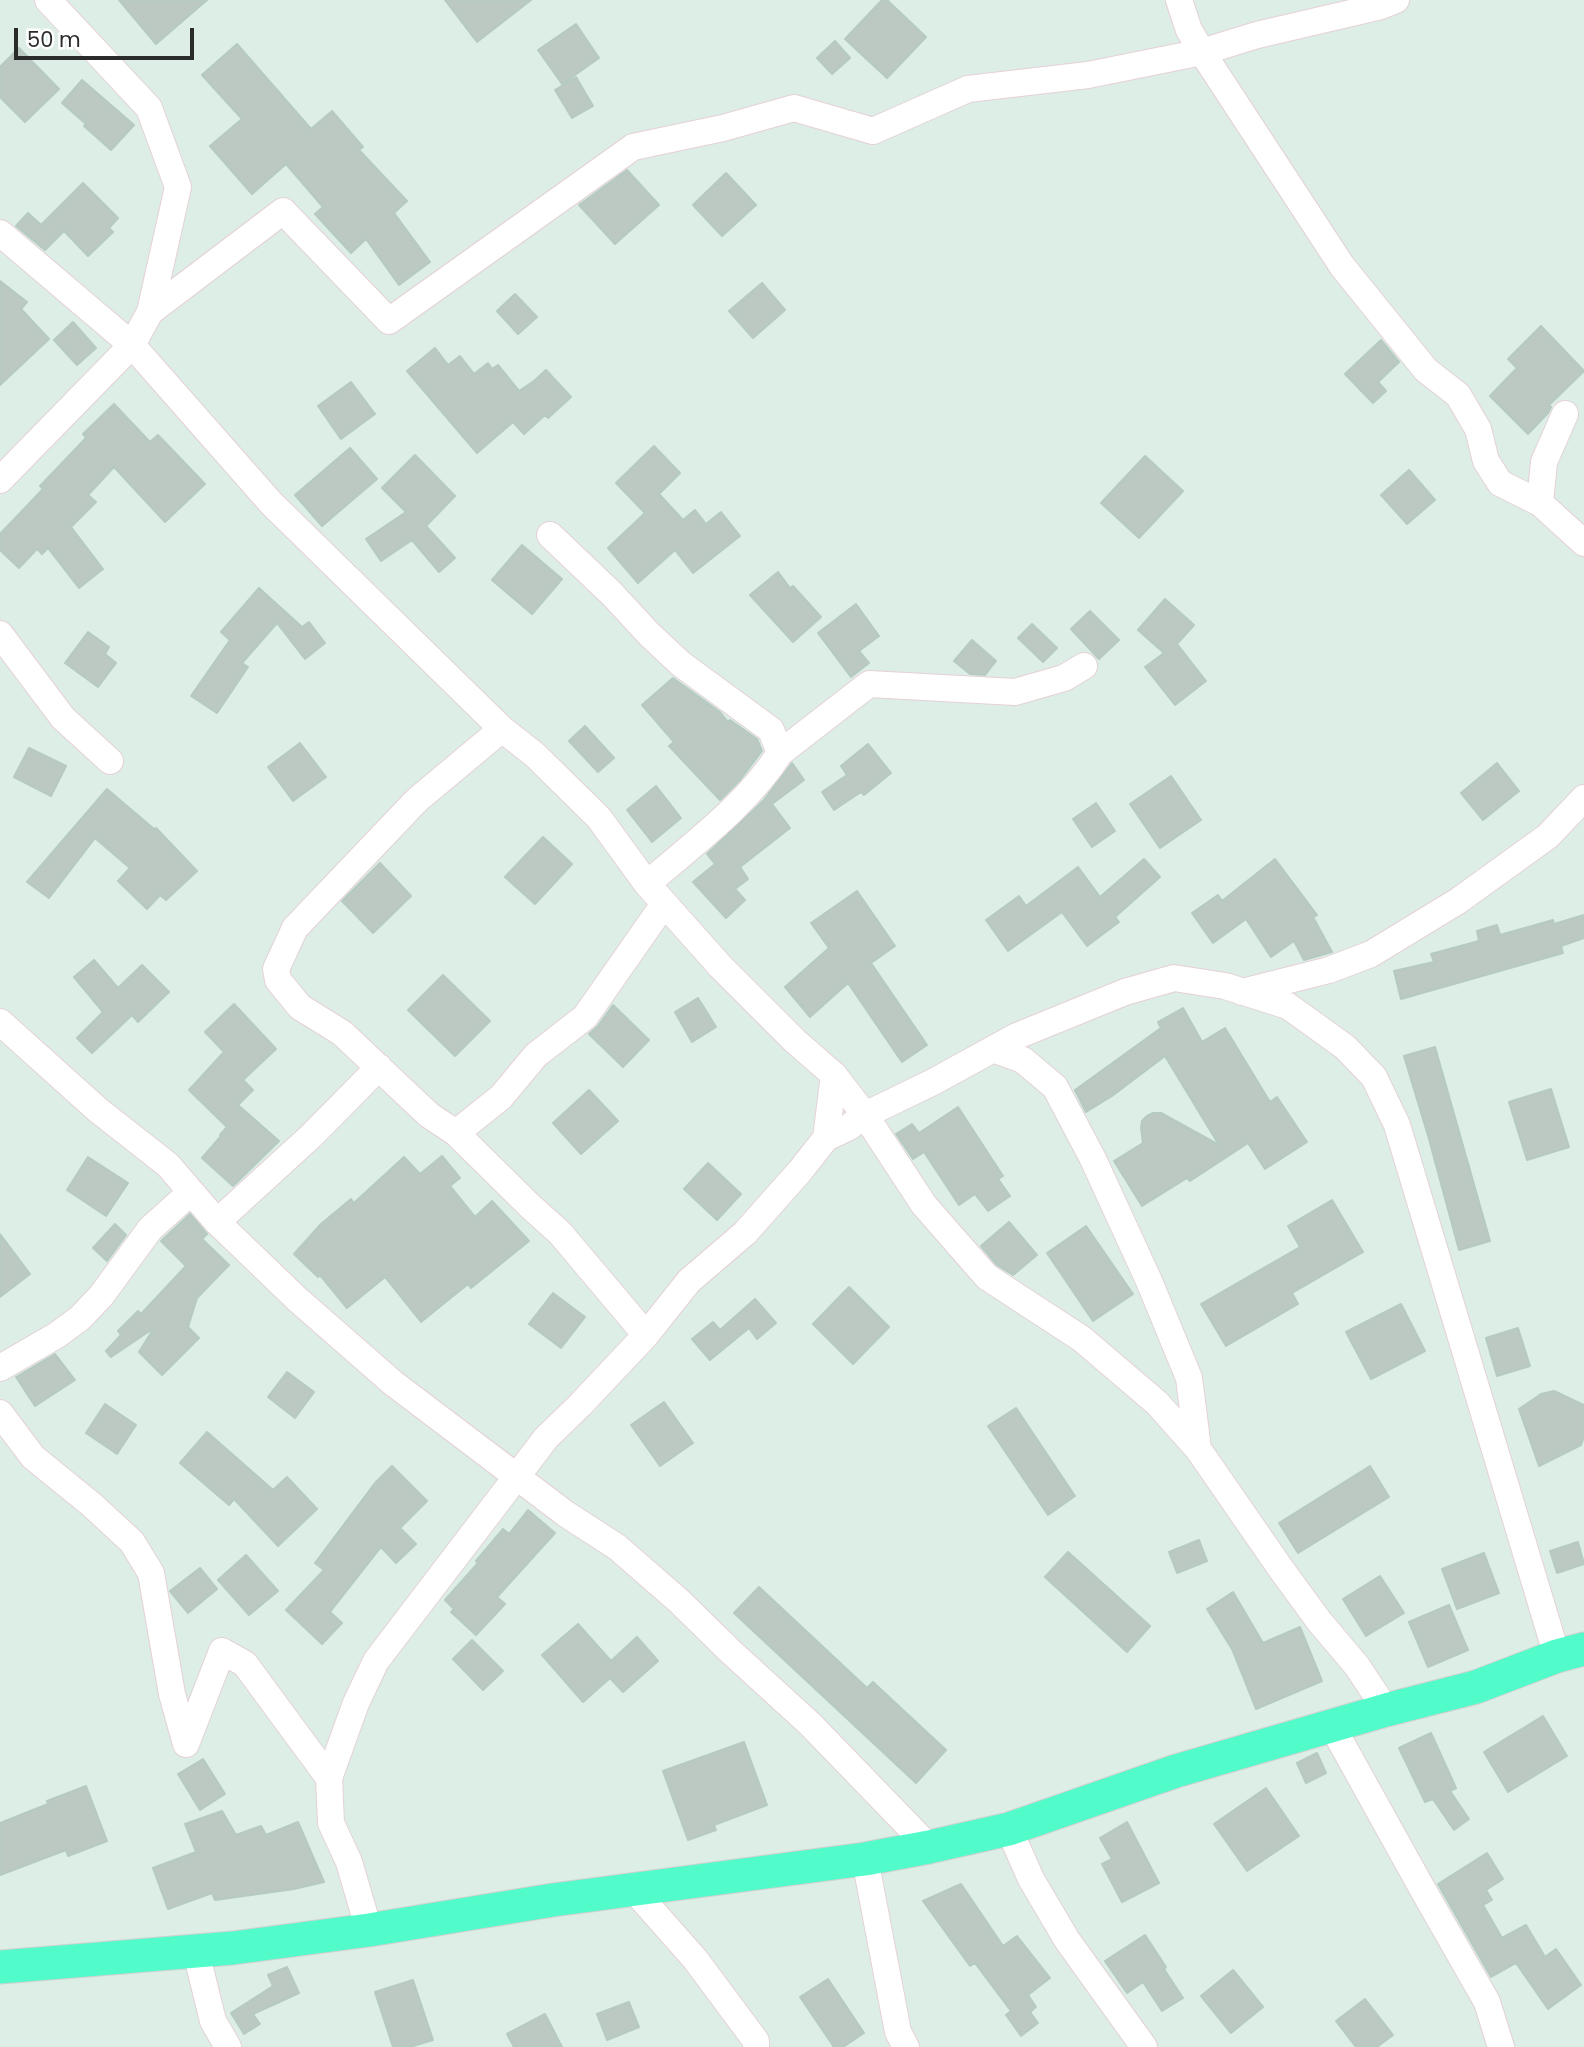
<!DOCTYPE html>
<style>
body{margin:0}
#map{position:relative;width:1584px;height:2047px;overflow:hidden;background:#dceee5;font-family:Poppins,sans-serif}
canvas{display:block}
.scale{position:absolute;left:14px;top:28px;width:180px;height:32px;box-sizing:border-box;border:4px solid #2b2b2b;border-top:0;padding-left:9px;font-size:21px;line-height:24px;white-space:nowrap;color:#2b2b2b;-webkit-text-stroke:5px #fff;paint-order:stroke}
</style>
<div id="map">
<canvas width="1584" height="2047"></canvas>
<div class="scale">50 m</div>
</div>
<script>
const context = document.querySelector('canvas').getContext('2d');
context.lineJoin = 'round';
function paint(path, color) { context.fillStyle = color; context.fill(path, 'evenodd'); }
function trace(path, color, width, dash) { context.strokeStyle = color; context.lineWidth = width; context.lineCap = dash ? 'butt' : 'round'; context.setLineDash(dash || []); context.stroke(path); }
const building = new Path2D(`
 M 119,0 L 207,0 L 156,44 Z
 M 445,0 L 531,0 L 477,42 Z
 M 882,0 L 887,0 L 926,37 L 887,78 L 845,39 Z
 M 576,24 L 599,58 L 562,84 L 538,50 Z
 M 835,41 L 850,58 L 832,74 L 817,58 Z
 M 237,44 L 311,129 L 332,111 L 363,147 L 359,150 L 407,201 L 394,213 L 430,262 L 399,285 L 366,239 L 351,253 L 315,214 L 323,207 L 286,164 L 252,194 L 210,146 L 242,119 L 202,75 Z
 M 19,48 L 59,89 L 25,122 L 0,97 L 0,67 Z
 M 576,77 L 593,106 L 572,118 L 555,90 Z
 M 82,80 L 134,125 L 111,150 L 84,126 L 86,124 L 62,103 Z
 M 627,170 L 659,205 L 615,244 L 579,205 Z
 M 726,173 L 756,205 L 722,236 L 693,205 Z
 M 83,183 L 118,218 L 109,228 L 113,232 L 88,256 L 64,231 L 45,250 L 16,226 L 28,213 L 41,225 Z
 M 0,281 L 27,302 L 21,309 L 49,339 L 0,385 Z
 M 762,283 L 785,310 L 753,338 L 729,311 Z
 M 515,294 L 537,317 L 518,334 L 497,311 Z
 M 73,322 L 96,348 L 77,365 L 54,340 Z
 M 1541,326 L 1584,371 L 1549,405 L 1551,407 L 1548,413 L 1528,434 L 1490,396 L 1517,368 L 1508,359 Z
 M 1381,340 L 1399,362 L 1378,382 L 1386,391 L 1373,403 L 1345,374 Z
 M 435,348 L 448,365 L 460,356 L 474,374 L 488,363 L 492,369 L 498,365 L 519,391 L 534,381 L 546,370 L 571,397 L 548,418 L 545,415 L 524,434 L 513,422 L 477,453 L 407,371 Z
 M 351,382 L 375,414 L 341,439 L 318,406 Z
 M 114,404 L 150,442 L 158,435 L 205,484 L 165,522 L 114,467 L 88,495 L 96,502 L 71,527 L 103,569 L 79,588 L 48,548 L 42,554 L 37,549 L 19,568 L 0,550 L 0,534 L 43,489 L 40,486 L 86,438 L 83,434 Z
 M 654,446 L 680,473 L 659,494 L 683,520 L 695,510 L 706,524 L 721,512 L 740,536 L 693,573 L 675,550 L 638,583 L 608,548 L 645,513 L 616,483 Z
 M 350,448 L 377,479 L 322,526 L 295,495 Z
 M 415,455 L 455,496 L 426,526 L 455,558 L 439,572 L 412,540 L 381,561 L 366,539 L 406,512 L 382,488 Z
 M 1145,456 L 1183,491 L 1139,538 L 1101,503 Z
 M 1409,470 L 1435,500 L 1407,524 L 1381,495 Z
 M 522,545 L 562,579 L 532,614 L 492,580 Z
 M 778,572 L 790,588 L 793,586 L 821,617 L 793,642 L 750,595 Z
 M 259,588 L 302,627 L 309,622 L 325,643 L 305,659 L 277,623 L 242,663 L 248,667 L 217,713 L 191,696 L 230,640 L 221,632 Z
 M 1165,599 L 1194,625 L 1177,644 L 1206,681 L 1175,705 L 1145,667 L 1164,653 L 1138,630 Z
 M 856,604 L 879,636 L 859,651 L 869,663 L 851,677 L 818,633 Z
 M 1090,611 L 1119,640 L 1099,659 L 1071,629 Z
 M 1032,624 L 1057,648 L 1043,662 L 1018,638 Z
 M 88,632 L 109,647 L 105,654 L 116,663 L 98,687 L 65,663 Z
 M 972,640 L 996,661 L 985,675 L 970,674 L 954,661 Z
 M 673,678 L 720,712 L 728,722 L 730,720 L 757,739 L 762,751 L 740,780 L 720,800 L 669,746 L 674,742 L 642,705 Z
 M 585,726 L 614,758 L 598,772 L 569,741 Z
 M 300,743 L 326,777 L 293,801 L 268,767 Z
 M 868,744 L 891,773 L 864,795 L 861,792 L 834,810 L 822,792 L 847,775 L 841,766 Z
 M 29,748 L 66,766 L 51,796 L 14,777 Z
 M 792,763 L 804,780 L 772,804 L 790,828 L 740,867 L 748,879 L 735,889 L 745,900 L 726,918 L 693,882 L 715,864 L 707,854 L 763,801 Z
 M 1497,763 L 1519,791 L 1483,820 L 1461,793 Z
 M 1171,776 L 1201,820 L 1160,848 L 1130,804 Z
 M 656,786 L 681,818 L 652,842 L 627,810 Z
 M 107,789 L 154,829 L 156,828 L 197,871 L 166,900 L 160,895 L 147,909 L 118,881 L 130,868 L 95,838 L 49,898 L 27,882 Z
 M 1096,803 L 1115,831 L 1092,847 L 1073,819 Z
 M 543,837 L 572,864 L 535,904 L 505,877 Z
 M 1144,859 L 1160,877 L 1115,917 L 1119,922 L 1087,946 L 1062,912 L 1008,951 L 986,920 L 1019,896 L 1026,906 L 1078,867 L 1100,897 Z
 M 1275,859 L 1317,915 L 1313,917 L 1332,952 L 1304,960 L 1294,941 L 1271,957 L 1246,919 L 1213,943 L 1192,913 L 1218,895 L 1222,901 Z
 M 380,863 L 411,896 L 373,933 L 342,901 Z
 M 857,891 L 895,946 L 871,963 L 927,1045 L 902,1062 L 848,983 L 810,1017 L 785,987 L 829,948 L 811,923 Z
 M 1584,915 L 1584,938 L 1561,946 L 1563,953 L 1401,999 L 1394,971 L 1434,962 L 1431,954 L 1479,941 L 1477,931 L 1497,925 L 1500,935 L 1553,920 L 1554,924 Z
 M 94,960 L 118,988 L 142,965 L 169,992 L 138,1022 L 132,1015 L 92,1053 L 77,1038 L 103,1012 L 74,977 Z
 M 443,975 L 490,1021 L 455,1056 L 408,1010 Z
 M 698,998 L 716,1027 L 692,1042 L 675,1012 Z
 M 234,1004 L 276,1049 L 243,1080 L 253,1090 L 238,1105 L 279,1141 L 233,1186 L 202,1158 L 221,1136 L 220,1135 L 227,1127 L 189,1090 L 224,1052 L 205,1032 Z
 M 613,1005 L 649,1040 L 623,1067 L 589,1034 L 598,1026 Z
 M 1183,1008 L 1202,1042 L 1225,1028 L 1270,1102 L 1277,1097 L 1307,1142 L 1265,1169 L 1248,1143 L 1190,1181 L 1187,1178 L 1142,1206 L 1114,1161 L 1143,1143 L 1141,1128 L 1142,1121 L 1147,1116 L 1153,1113 L 1161,1113 L 1219,1145 L 1165,1056 L 1112,1096 L 1086,1112 L 1075,1090 L 1161,1028 L 1158,1022 Z
 M 1435,1047 L 1490,1241 L 1459,1250 L 1429,1139 L 1404,1056 Z
 M 1551,1089 L 1569,1147 L 1527,1160 L 1509,1102 Z
 M 589,1090 L 618,1121 L 581,1154 L 553,1123 Z
 M 958,1107 L 1003,1176 L 998,1179 L 1010,1196 L 988,1211 L 975,1194 L 959,1205 L 924,1152 L 913,1159 L 896,1134 L 912,1124 L 919,1133 Z
 M 442,1156 L 460,1178 L 450,1186 L 475,1217 L 492,1201 L 529,1241 L 471,1288 L 468,1284 L 421,1322 L 385,1277 L 347,1308 L 320,1275 L 318,1277 L 294,1254 L 321,1224 L 351,1199 L 354,1203 L 404,1157 L 420,1174 Z
 M 88,1157 L 128,1183 L 106,1216 L 67,1190 Z
 M 708,1163 L 741,1194 L 717,1220 L 684,1189 Z
 M 1332,1200 L 1363,1252 L 1292,1293 L 1298,1304 L 1226,1346 L 1201,1304 L 1300,1247 L 1288,1226 Z
 M 190,1214 L 207,1234 L 202,1239 L 229,1265 L 197,1298 L 188,1327 L 199,1338 L 162,1375 L 139,1352 L 154,1328 L 111,1357 L 106,1351 L 121,1335 L 118,1331 L 138,1311 L 141,1314 L 186,1266 L 161,1241 Z
 M 1009,1222 L 1037,1255 L 1013,1275 L 997,1265 L 981,1246 Z
 M 115,1224 L 126,1235 L 107,1261 L 93,1248 Z
 M 1086,1226 L 1133,1294 L 1093,1321 L 1047,1253 Z
 M 0,1234 L 30,1274 L 0,1297 Z
 M 849,1287 L 889,1327 L 853,1364 L 813,1324 Z
 M 553,1293 L 585,1317 L 561,1348 L 529,1324 Z
 M 755,1299 L 776,1323 L 757,1339 L 749,1328 L 710,1360 L 692,1339 L 713,1322 L 720,1330 Z
 M 1401,1304 L 1425,1351 L 1371,1379 L 1346,1332 Z
 M 1518,1328 L 1530,1366 L 1497,1376 L 1486,1338 Z
 M 55,1354 L 75,1380 L 35,1406 L 16,1377 Z
 M 287,1372 L 314,1392 L 295,1418 L 268,1397 Z
 M 1554,1391 L 1584,1405 L 1584,1437 L 1581,1445 L 1539,1466 L 1519,1409 L 1541,1394 Z
 M 664,1402 L 693,1443 L 660,1466 L 631,1425 Z
 M 105,1404 L 136,1425 L 117,1454 L 86,1433 Z
 M 1016,1408 L 1075,1496 L 1048,1515 L 988,1426 Z
 M 207,1432 L 273,1490 L 287,1477 L 317,1509 L 278,1546 L 234,1499 L 229,1505 L 180,1463 Z
 M 392,1466 L 427,1501 L 400,1528 L 416,1544 L 396,1563 L 381,1547 L 330,1612 L 342,1623 L 322,1644 L 286,1610 L 324,1570 L 315,1563 L 375,1483 Z
 M 1370,1466 L 1389,1497 L 1298,1553 L 1279,1523 Z
 M 528,1510 L 555,1533 L 497,1597 L 505,1604 L 476,1635 L 451,1612 L 454,1609 L 445,1600 L 478,1563 L 476,1561 L 503,1529 L 509,1534 Z
 M 1199,1540 L 1207,1561 L 1177,1573 L 1169,1552 Z
 M 1578,1542 L 1584,1564 L 1557,1573 L 1550,1551 Z
 M 1068,1552 L 1150,1626 L 1127,1652 L 1045,1577 Z
 M 1484,1553 L 1499,1593 L 1457,1609 L 1442,1569 Z
 M 246,1555 L 278,1591 L 249,1615 L 218,1580 Z
 M 200,1568 L 217,1589 L 188,1613 L 170,1591 Z
 M 1380,1576 L 1404,1613 L 1366,1636 L 1343,1599 Z
 M 759,1587 L 867,1688 L 873,1682 L 946,1750 L 916,1783 L 734,1613 Z
 M 1233,1592 L 1263,1643 L 1300,1627 L 1322,1681 L 1256,1709 L 1232,1649 L 1207,1609 Z
 M 1449,1605 L 1468,1650 L 1428,1667 L 1409,1622 Z
 M 578,1624 L 611,1661 L 637,1637 L 658,1661 L 623,1692 L 610,1678 L 583,1702 L 542,1655 Z
 M 472,1640 L 503,1671 L 483,1690 L 453,1659 Z
 M 1543,1716 L 1567,1756 L 1508,1792 L 1484,1752 Z
 M 1431,1733 L 1456,1788 L 1450,1791 L 1469,1819 L 1454,1830 L 1433,1799 L 1425,1802 L 1399,1748 Z
 M 744,1742 L 767,1805 L 714,1825 L 716,1830 L 688,1840 L 663,1771 Z
 M 1317,1753 L 1326,1773 L 1306,1783 L 1297,1763 Z
 M 203,1759 L 225,1794 L 200,1810 L 178,1774 Z
 M 86,1786 L 107,1841 L 68,1856 L 66,1850 L 0,1875 L 0,1823 L 48,1804 L 47,1801 Z
 M 1266,1788 L 1299,1836 L 1247,1871 L 1214,1824 Z
 M 222,1811 L 236,1835 L 261,1826 L 266,1835 L 298,1822 L 324,1882 L 294,1889 L 215,1900 L 212,1893 L 168,1909 L 153,1868 L 196,1852 L 185,1824 Z
 M 1127,1822 L 1159,1883 L 1122,1902 L 1102,1864 L 1112,1859 L 1100,1838 Z
 M 1487,1853 L 1503,1879 L 1486,1890 L 1492,1900 L 1483,1905 L 1502,1938 L 1526,1925 L 1545,1957 L 1556,1949 L 1581,1985 L 1548,2009 L 1516,1963 L 1491,1977 L 1438,1884 Z
 M 961,1884 L 1003,1946 L 1017,1936 L 1050,1978 L 1028,1995 L 1036,2007 L 1030,2012 L 1038,2023 L 1021,2036 L 1006,2015 L 1011,2011 L 975,1963 L 970,1966 L 923,1901 Z
 M 1145,1935 L 1166,1967 L 1164,1969 L 1183,1998 L 1162,2011 L 1143,1982 L 1127,1993 L 1105,1961 Z
 M 287,1967 L 299,1993 L 253,2014 L 260,2024 L 244,2034 L 231,2013 L 273,1986 L 268,1975 Z
 M 1233,1970 L 1263,2007 L 1231,2033 L 1201,1996 Z
 M 828,1979 L 864,2033 L 843,2047 L 834,2047 L 800,1997 Z
 M 413,1980 L 433,2040 L 410,2047 L 393,2047 L 375,1992 Z
 M 1365,1999 L 1393,2035 L 1377,2047 L 1356,2047 L 1336,2021 Z
 M 629,2002 L 639,2027 L 607,2040 L 597,2014 Z
 M 545,2014 L 562,2047 L 514,2047 L 507,2034 Z`);
paint(building, '#bbc9c2');
trace(building, '#b5cac1', 2);
const minor = new Path2D(`
 M 48,0 L 149,108 L 178,187 L 150,312
 M 1179,0 L 1189,30 L 1202,52 L 1342,266 L 1426,370 L 1458,395 L 1478,429 L 1486,461 L 1500,483 L 1540,503 L 1584,543
 M 0,233 L 132,345 L 271,503 L 502,729 L 535,755 L 599,818 L 647,884 L 720,966 L 795,1041 L 834,1075 L 865,1115 L 924,1205 L 987,1277 L 1082,1339 L 1157,1403 L 1198,1449 L 1281,1569 L 1319,1621 L 1357,1666 L 1386,1710
 M 0,480 L 132,345 L 150,312 L 283,211 L 389,321 L 633,147 L 723,128 L 794,108 L 873,131 L 968,89 L 1088,75 L 1202,52 L 1257,35 L 1381,6 L 1396,0
 M 1540,503 L 1544,462 L 1565,414
 M 550,535 L 612,594 L 649,634 L 681,664 L 771,730 L 780,753 C 746,806 694,843 647,884
 M 0,634 L 63,718 L 110,761
 M 502,729 L 417,800 L 295,928 L 276,969 L 278,980 L 300,1007 L 342,1033 L 429,1115 L 456,1133 L 530,1206 L 560,1233 L 646,1335
 M 780,753 L 869,684 L 1015,692 L 1064,678 L 1084,666
 M 1242,992 L 1329,970 L 1371,954 L 1458,901 L 1548,836 L 1584,798
 M 0,1022 L 98,1110 L 168,1165 L 217,1222 L 297,1299 L 393,1383 L 566,1514 L 617,1547 L 679,1601 L 730,1651 L 810,1724 L 929,1847
 M 993,1049 L 1023,1060 L 1055,1087 L 1093,1159 L 1149,1281 L 1189,1378 L 1198,1449
 M 456,1133 L 501,1097 L 536,1055 L 585,1017 L 664,904
 M 826,1138 L 834,1075
 M 217,1222 L 311,1136 L 379,1067
 M 0,1368 L 57,1335 L 80,1318 L 101,1296 L 150,1229 L 191,1192
 M 0,1413 L 33,1457 L 92,1505 L 132,1542 L 151,1573 L 172,1694 L 186,1744
 M 1332,1726 L 1423,1890 L 1487,2002 L 1501,2047
 M 186,1744 L 222,1651 L 245,1664 L 329,1778
 M 1009,1829 L 1031,1879 L 1067,1940 L 1144,2047
 M 865,1859 L 898,2032 L 906,2047
 M 634,1890 L 695,1959 L 756,2041 L 756,2047
 M 369,1930 L 349,1862 L 331,1823 L 329,1778 L 356,1703 L 376,1661 L 546,1438 L 580,1405 L 646,1335 L 689,1281 L 745,1233 L 800,1171 L 826,1138 L 849,1127 L 865,1115 L 933,1082 L 1017,1036 L 1125,992 L 1174,978 L 1225,986 L 1288,1006 L 1345,1047 L 1374,1077 L 1397,1125 L 1557,1656
 M 196,1952 L 213,2021 L 228,2047`);
const major = new Path2D(`
 M 0,1967 L 233,1948 L 369,1930 L 553,1900 L 865,1859 L 929,1847 L 1009,1829 L 1176,1771 L 1386,1710 L 1476,1687 L 1557,1656 L 1584,1649`);
trace(minor, '#e5d1d6', 28);
trace(major, '#d0d0d0', 35);
trace(minor, '#fff', 26);
trace(major, '#52fcca', 33);
</script>
